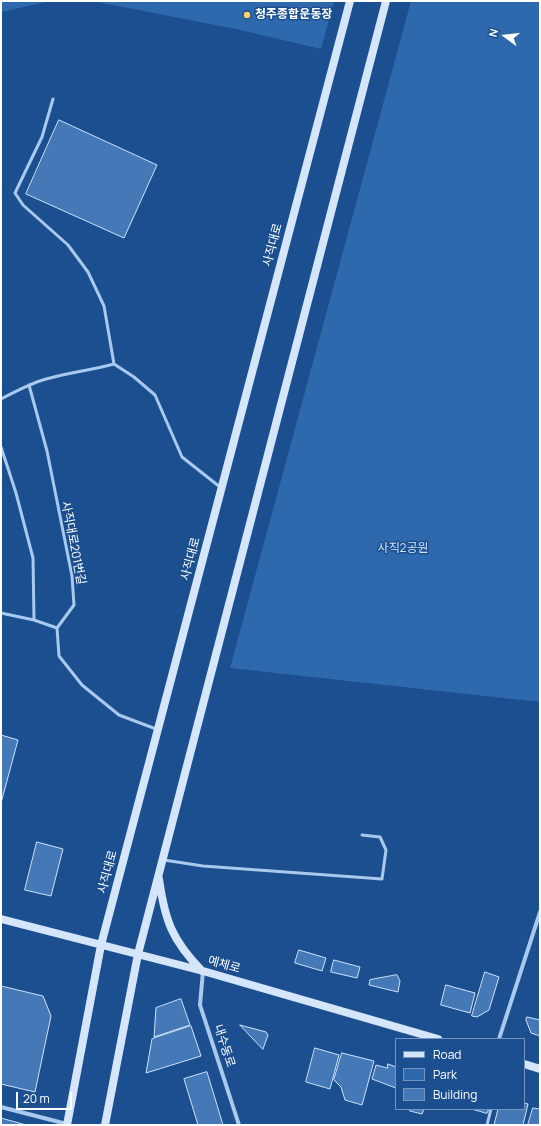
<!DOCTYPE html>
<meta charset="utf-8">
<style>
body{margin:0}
#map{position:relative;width:541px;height:1126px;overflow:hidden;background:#1b4f8f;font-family:Manrope,sans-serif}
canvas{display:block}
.frame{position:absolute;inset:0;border:2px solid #fff;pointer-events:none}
.legend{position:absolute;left:395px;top:1038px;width:130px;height:72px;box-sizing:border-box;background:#1b4f8f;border:1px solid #7695bc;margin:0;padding:5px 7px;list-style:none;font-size:12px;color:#fff}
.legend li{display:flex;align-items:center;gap:8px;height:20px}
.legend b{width:20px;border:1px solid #7695bc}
.north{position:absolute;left:485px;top:16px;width:40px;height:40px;-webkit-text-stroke:3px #1b4f8f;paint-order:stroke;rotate:285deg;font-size:11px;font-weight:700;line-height:16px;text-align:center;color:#fff}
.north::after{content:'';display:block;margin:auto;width:14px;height:18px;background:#fff;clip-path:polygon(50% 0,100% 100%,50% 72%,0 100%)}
.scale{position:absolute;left:16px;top:1092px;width:56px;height:18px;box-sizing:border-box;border:2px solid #fff;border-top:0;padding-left:5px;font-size:12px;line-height:14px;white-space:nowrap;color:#fff;-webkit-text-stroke:3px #1b4f8f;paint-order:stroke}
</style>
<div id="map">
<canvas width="541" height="1126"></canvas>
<div class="frame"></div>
<ul class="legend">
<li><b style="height:5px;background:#d6e6fa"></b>Road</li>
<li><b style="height:11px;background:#2e69ad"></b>Park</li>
<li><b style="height:11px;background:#4478b7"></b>Building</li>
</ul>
<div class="north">N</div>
<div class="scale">20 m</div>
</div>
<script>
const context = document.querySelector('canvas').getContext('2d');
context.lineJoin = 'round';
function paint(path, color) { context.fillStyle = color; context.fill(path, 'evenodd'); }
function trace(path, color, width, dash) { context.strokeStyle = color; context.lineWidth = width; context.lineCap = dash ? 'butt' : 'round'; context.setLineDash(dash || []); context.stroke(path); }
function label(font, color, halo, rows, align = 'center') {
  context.font = font + ' Manrope,"Noto Sans KR",sans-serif'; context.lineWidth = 3; context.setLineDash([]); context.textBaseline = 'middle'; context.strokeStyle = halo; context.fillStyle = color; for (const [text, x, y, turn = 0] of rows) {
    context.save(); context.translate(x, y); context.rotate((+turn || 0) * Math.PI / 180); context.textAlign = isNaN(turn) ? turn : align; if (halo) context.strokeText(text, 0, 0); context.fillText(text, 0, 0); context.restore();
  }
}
paint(new Path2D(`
 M 1,1 L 51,1 L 1,12 Z
 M 92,1 L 334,1 L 321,49 L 236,29 Z
 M 411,1 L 540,1 L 540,702 L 230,668 Z`), '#2e69ad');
const building = new Path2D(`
 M 59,120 L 157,165 L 124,238 L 26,194 Z
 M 1,735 L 18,740 L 1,803 Z
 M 37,842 L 63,849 L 51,896 L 25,890 Z
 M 299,950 L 326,958 L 322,971 L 295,963 Z
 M 334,960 L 360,967 L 357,978 L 331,972 Z
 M 485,972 L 499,977 L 489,1010 L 477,1017 L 472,1016 Z
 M 397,975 L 400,981 L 398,992 L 369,985 L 370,980 Z
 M 446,985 L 475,993 L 470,1013 L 441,1005 Z
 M 1,986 L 43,996 L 51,1016 L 35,1092 L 1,1084 Z
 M 181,999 L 190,1025 L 154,1037 L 156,1008 Z
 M 527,1017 L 540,1020 L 540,1036 L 531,1033 L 526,1020 Z
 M 240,1025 L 266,1032 L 268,1035 L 263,1049 Z
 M 191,1026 L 201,1056 L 146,1073 L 152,1039 Z
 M 315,1048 L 339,1055 L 330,1089 L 306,1082 Z
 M 342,1053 L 374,1061 L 362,1105 L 345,1100 L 341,1087 L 334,1080 Z
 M 388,1064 L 396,1067 L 396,1088 L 372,1079 L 376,1065 L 387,1068 Z
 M 207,1072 L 223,1125 L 198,1125 L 184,1079 Z
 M 524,1103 L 528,1104 L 523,1125 L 494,1125 L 498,1109 L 524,1109 Z
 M 533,1108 L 540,1109 L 540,1125 L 528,1125 Z
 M 410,1109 L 424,1109 L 422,1114 L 410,1111 Z
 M 472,1109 L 489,1109 L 487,1113 Z
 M 1,1118 L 26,1125 L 1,1125 Z`);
paint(building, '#4478b7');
trace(building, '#cfe3fa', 1);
trace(new Path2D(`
 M 53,99 L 42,137 L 15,193 L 23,205 L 68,245 L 88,272 L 104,306 L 114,364 L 134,377 L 155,395 L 182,457 L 220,487
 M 29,385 L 47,451 L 72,576 L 74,605 L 57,628 L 59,656 L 82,685 L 119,715 L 156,729
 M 1,399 C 17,391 32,382 50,378 C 71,372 93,370 114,364
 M 1,447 L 16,493 L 33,558 L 34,620 L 1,613
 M 34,620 L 57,628
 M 164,860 L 203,866 L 382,879 L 386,850 L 380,837 L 362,835
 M 487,1125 L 491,1109`), '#a9c9ee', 3);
trace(new Path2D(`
 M 203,971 L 200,1005 L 239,1125
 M 499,1039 L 540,912
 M 1,1107 L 67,1124`), '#a9c9ee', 4);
trace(new Path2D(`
 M 159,879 C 165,921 172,940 202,971
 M 1,919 L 203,971 L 438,1039
 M 524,1064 L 540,1069
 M 67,1125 L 101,945 L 350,1
 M 105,1125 L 138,954 L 386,1`), '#d6e6fa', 8);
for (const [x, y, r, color] of [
 [247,15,4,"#ffd166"]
]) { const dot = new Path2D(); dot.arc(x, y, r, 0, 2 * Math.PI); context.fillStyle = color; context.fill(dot); trace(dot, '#1b4f8f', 1.5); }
label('bold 12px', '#fff', '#1b4f8f', [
 ["청주종합운동장",255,15]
], 'left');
label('12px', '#fff', '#1b4f8f', [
 ["사직대로",273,245,-75],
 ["사직대로201번길",73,543,79],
 ["사직대로",191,559,-75],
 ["사직대로",108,872,-75],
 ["예체로",224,965,16],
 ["내수동로",224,1046,72]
]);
label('12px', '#cfe3fa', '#1b4f8f', [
 ["사직2공원",403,549]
]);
</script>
